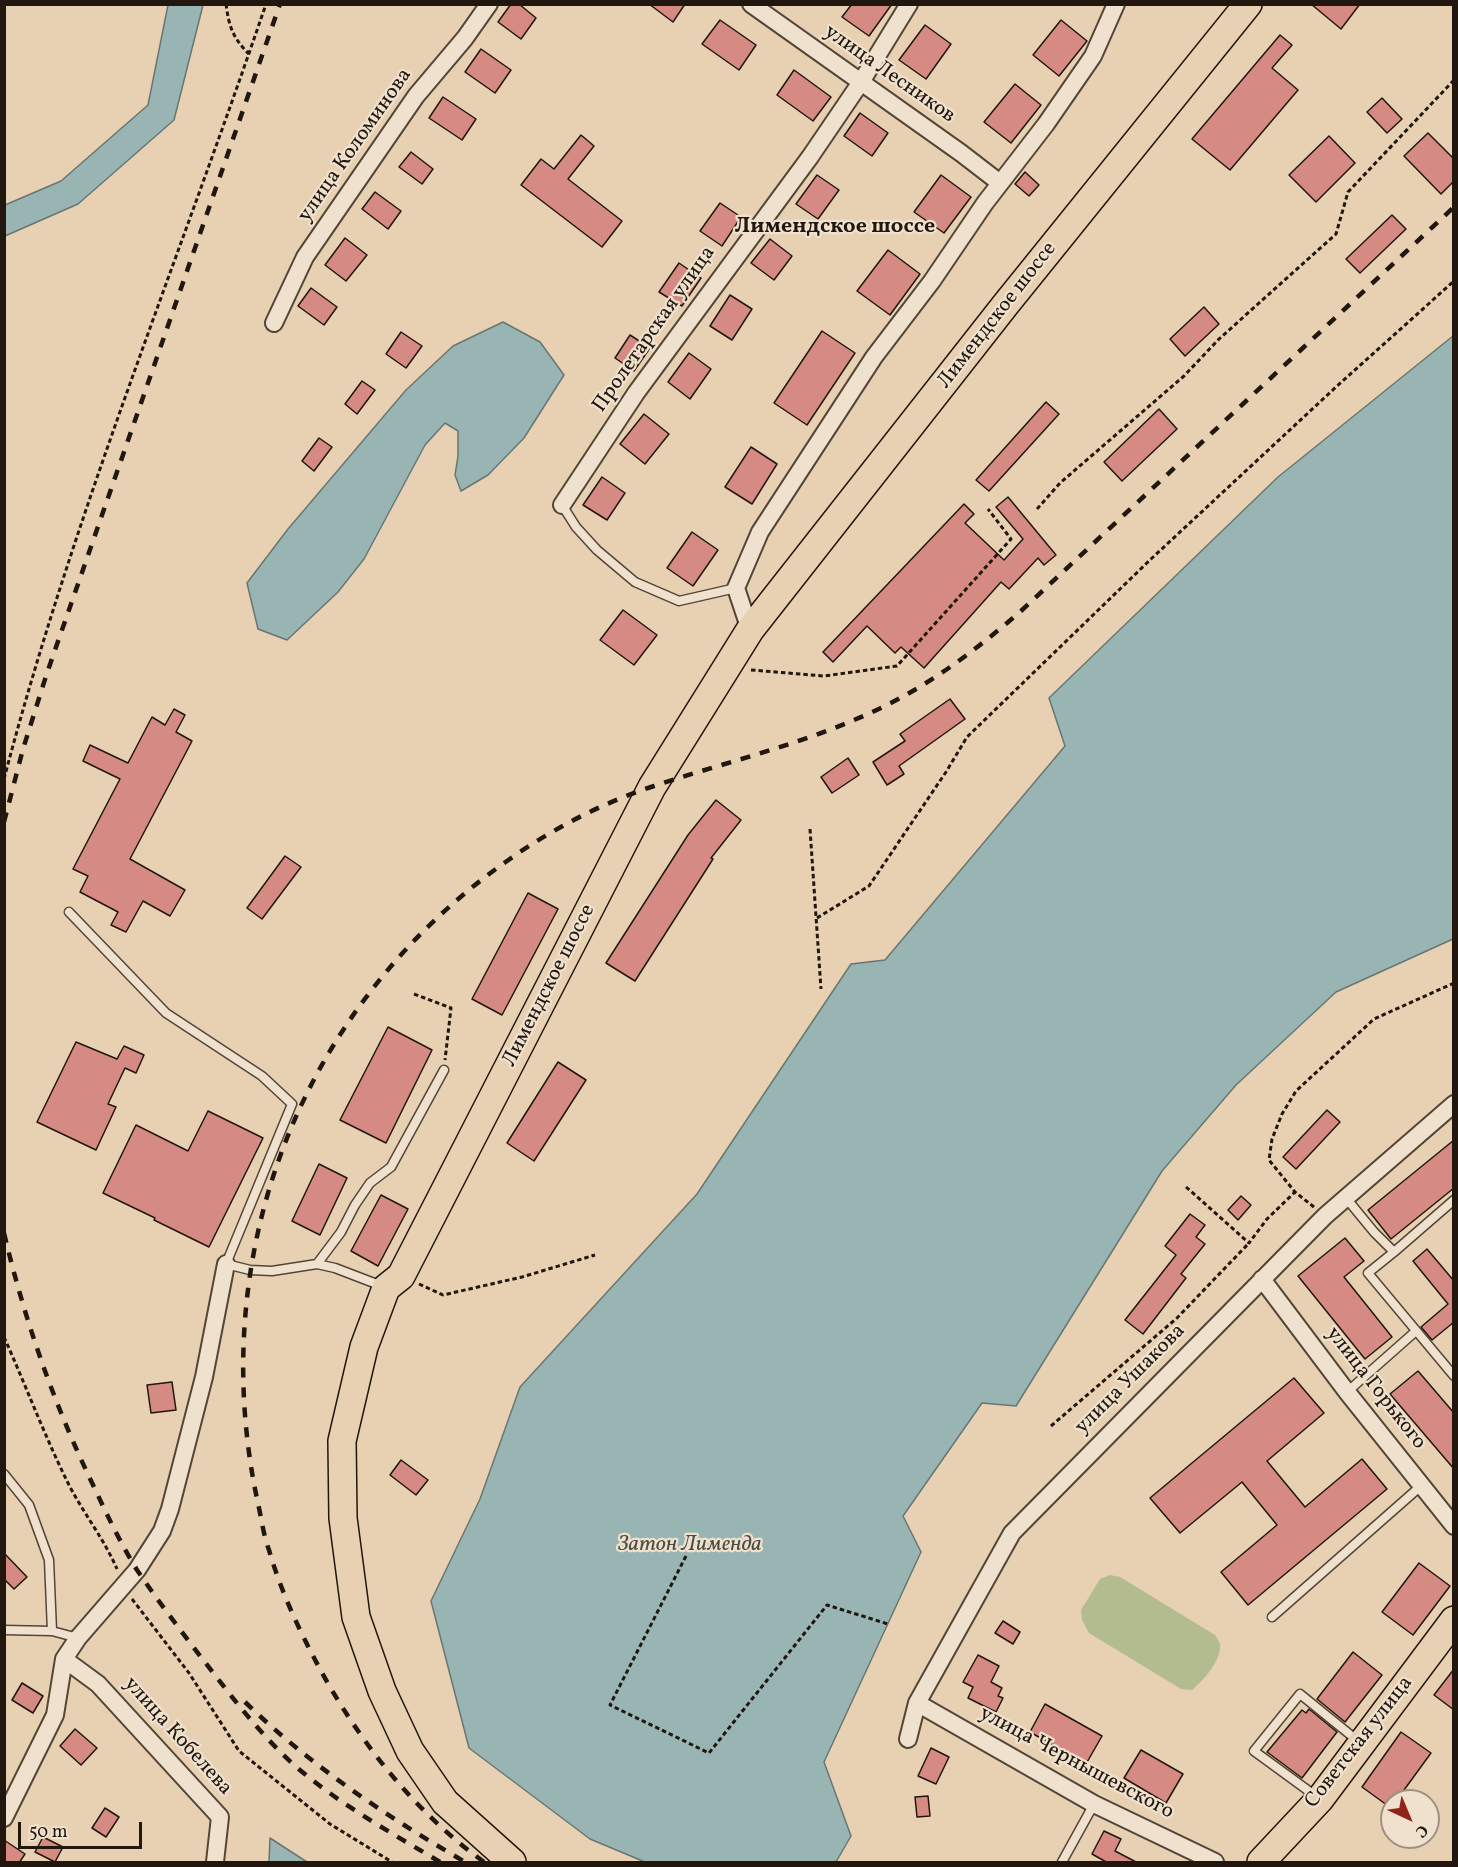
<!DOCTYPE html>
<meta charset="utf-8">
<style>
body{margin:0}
#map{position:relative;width:1458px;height:1867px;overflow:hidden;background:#e7d1b2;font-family:Vollkorn,serif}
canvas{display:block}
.frame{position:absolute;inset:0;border:6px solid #21170e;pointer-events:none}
.north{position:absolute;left:1380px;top:1789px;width:60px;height:60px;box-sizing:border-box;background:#efe1cd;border:2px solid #9d9081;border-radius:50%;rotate:136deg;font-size:16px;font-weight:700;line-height:24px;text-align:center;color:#21170e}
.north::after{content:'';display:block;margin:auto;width:21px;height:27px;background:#8f2418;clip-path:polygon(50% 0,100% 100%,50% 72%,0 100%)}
.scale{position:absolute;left:18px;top:1822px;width:124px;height:27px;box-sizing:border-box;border:3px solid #21170e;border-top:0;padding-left:8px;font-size:18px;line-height:21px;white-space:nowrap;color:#21170e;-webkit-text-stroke:4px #efe1cd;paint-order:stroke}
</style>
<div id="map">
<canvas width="1458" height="1867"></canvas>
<div class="frame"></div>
<div class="north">С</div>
<div class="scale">50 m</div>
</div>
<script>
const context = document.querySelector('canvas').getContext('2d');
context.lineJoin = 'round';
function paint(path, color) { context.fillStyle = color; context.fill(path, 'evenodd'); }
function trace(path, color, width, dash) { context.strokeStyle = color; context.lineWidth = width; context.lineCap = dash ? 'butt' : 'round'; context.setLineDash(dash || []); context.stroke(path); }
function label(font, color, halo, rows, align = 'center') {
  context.font = font + ' Vollkorn,serif'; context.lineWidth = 4.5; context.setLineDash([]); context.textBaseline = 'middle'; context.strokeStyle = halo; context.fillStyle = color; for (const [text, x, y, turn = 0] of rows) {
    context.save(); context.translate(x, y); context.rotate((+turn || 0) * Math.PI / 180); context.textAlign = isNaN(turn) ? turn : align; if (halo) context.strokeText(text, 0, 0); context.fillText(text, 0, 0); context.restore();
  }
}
paint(new Path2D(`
 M 1110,1575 L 1120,1577 L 1215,1635 C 1216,1636 1220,1643 1220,1644 C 1222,1660 1203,1681 1192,1690 L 1181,1689 L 1089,1633 L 1082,1620 L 1081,1610 L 1100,1579 Z`), '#b2bc8f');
const water = new Path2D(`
 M 168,5 L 203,5 L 174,120 L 78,204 L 5,236 L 5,205 L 61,181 L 148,105 Z
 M 503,322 L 540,342 L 564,375 L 524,438 L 488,475 L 461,491 L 455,475 L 458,456 L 458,431 L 445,423 L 425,445 L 364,559 L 338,592 L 287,640 L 258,629 L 247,583 L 288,529 L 406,390 L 453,346 Z
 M 1453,336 L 1453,939 L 1336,992 L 1236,1085 L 1162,1171 L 1016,1406 L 982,1403 L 903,1516 L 921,1552 L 824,1762 L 851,1836 L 836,1862 L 645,1862 L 590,1839 L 469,1748 L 431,1601 L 480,1499 L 520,1387 L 697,1194 L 851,964 L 885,960 L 1065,746 L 1049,698 L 1278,477 Z
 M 270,1838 L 307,1862 L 269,1862 Z`);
paint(water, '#98b5b4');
trace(water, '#687672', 1.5);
const building = new Path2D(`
 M 511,4 L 519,4 L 536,18 L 521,39 L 498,22 Z
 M 649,4 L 685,4 L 673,22 Z
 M 852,4 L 892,4 L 869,36 L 842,17 Z
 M 1311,4 L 1360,4 L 1341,29 Z
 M 720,20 L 756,45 L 739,70 L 702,44 Z
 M 1061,20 L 1087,41 L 1059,76 L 1033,55 Z
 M 925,25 L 951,44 L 926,79 L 899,60 Z
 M 1280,35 L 1292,45 L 1272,68 L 1298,90 L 1230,170 L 1192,139 Z
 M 481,49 L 511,70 L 495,93 L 465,72 Z
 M 794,70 L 831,97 L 813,121 L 777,95 Z
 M 1015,84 L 1041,105 L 1011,143 L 984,122 Z
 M 443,97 L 476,119 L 462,140 L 429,118 Z
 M 1382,98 L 1402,119 L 1387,133 L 1367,112 Z
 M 860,113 L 888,133 L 872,156 L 844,136 Z
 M 1428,133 L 1454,159 L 1454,181 L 1441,194 L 1404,156 Z
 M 581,135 L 594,146 L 568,179 L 622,221 L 602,247 L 521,185 L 541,159 L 554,169 Z
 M 1329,136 L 1355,163 L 1316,202 L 1289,175 Z
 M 411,152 L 433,169 L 422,184 L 399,167 Z
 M 1025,172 L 1039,185 L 1029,196 L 1015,184 Z
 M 817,175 L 839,190 L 818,219 L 796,204 Z
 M 941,175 L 971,197 L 944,233 L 914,212 Z
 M 375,192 L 401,211 L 388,229 L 362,209 Z
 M 720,203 L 741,217 L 722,246 L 700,231 Z
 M 1392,215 L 1406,229 L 1360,273 L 1346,259 Z
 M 345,238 L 367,255 L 346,281 L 325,265 Z
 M 770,239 L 792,256 L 774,280 L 751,263 Z
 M 888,250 L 920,274 L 890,315 L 857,291 Z
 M 679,263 L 701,278 L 682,306 L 659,292 Z
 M 311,288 L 337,307 L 324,325 L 298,306 Z
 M 730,295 L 752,309 L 732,340 L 710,326 Z
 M 1204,307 L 1219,324 L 1185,356 L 1170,339 Z
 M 822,331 L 855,353 L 807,425 L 774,403 Z
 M 401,332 L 422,346 L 406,368 L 386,354 Z
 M 630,335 L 650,348 L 634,371 L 615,358 Z
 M 689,353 L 711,369 L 690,399 L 668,382 Z
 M 362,381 L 375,390 L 357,414 L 345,404 Z
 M 1046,402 L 1059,414 L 989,491 L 976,480 Z
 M 1159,409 L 1177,429 L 1122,481 L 1104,462 Z
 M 644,414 L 669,434 L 645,464 L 620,444 Z
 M 319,438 L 332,447 L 314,471 L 302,461 Z
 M 751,447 L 777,464 L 752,504 L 725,487 Z
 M 602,477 L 625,493 L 607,520 L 583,505 Z
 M 1008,497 L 1056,555 L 1044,565 L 1038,558 L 1009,589 L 1001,582 L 924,668 L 901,647 L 895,653 L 867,626 L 833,662 L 823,652 L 964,504 L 974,514 L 965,523 L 1004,560 L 1023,539 L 996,507 Z
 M 692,532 L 718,550 L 693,586 L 667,568 Z
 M 623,610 L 657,635 L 634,665 L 600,640 Z
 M 950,699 L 965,719 L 899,766 L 904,774 L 887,785 L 873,762 L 905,741 L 900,734 Z
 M 174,709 L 185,715 L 176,732 L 192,741 L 130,859 L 185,890 L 170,916 L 143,901 L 126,932 L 111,925 L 118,912 L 80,892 L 88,876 L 73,869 L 120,779 L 83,761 L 90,745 L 128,763 L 152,717 L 165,725 Z
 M 848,758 L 859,775 L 832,793 L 821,777 Z
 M 716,800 L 741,820 L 711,858 L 713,859 L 635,981 L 606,963 L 688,835 Z
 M 285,856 L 301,867 L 262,919 L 247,908 Z
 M 528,893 L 558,909 L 502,1015 L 472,999 Z
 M 388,1027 L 432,1050 L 386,1143 L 340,1120 Z
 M 76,1042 L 117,1059 L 124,1046 L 144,1055 L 136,1073 L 125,1068 L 108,1104 L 116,1107 L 96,1150 L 37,1122 Z
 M 558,1062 L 586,1080 L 534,1161 L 507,1143 Z
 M 1327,1110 L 1340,1122 L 1296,1169 L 1283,1157 Z
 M 208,1111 L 263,1138 L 209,1247 L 154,1220 L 155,1218 L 103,1193 L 136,1125 L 188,1151 Z
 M 1454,1140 L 1454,1188 L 1391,1239 L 1368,1210 Z
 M 319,1164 L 347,1178 L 320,1235 L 292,1221 Z
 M 381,1195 L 408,1209 L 378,1266 L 351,1251 Z
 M 1241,1196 L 1251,1205 L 1238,1220 L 1228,1210 Z
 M 1190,1214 L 1205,1225 L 1196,1237 L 1205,1244 L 1181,1274 L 1186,1278 L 1143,1334 L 1125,1320 L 1176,1255 L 1165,1246 Z
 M 1345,1238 L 1364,1261 L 1344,1277 L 1392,1337 L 1365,1359 L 1298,1276 Z
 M 1427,1249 L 1454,1281 L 1454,1322 L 1432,1340 L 1421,1327 L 1448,1304 L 1413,1261 Z
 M 1418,1371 L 1454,1413 L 1454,1469 L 1390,1394 Z
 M 1294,1378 L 1324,1413 L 1267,1461 L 1305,1507 L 1362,1459 L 1387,1489 L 1248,1605 L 1221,1572 L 1277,1525 L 1242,1482 L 1180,1533 L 1150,1498 Z
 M 172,1382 L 176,1410 L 151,1413 L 147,1385 Z
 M 401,1460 L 428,1480 L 416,1495 L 390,1475 Z
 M 4,1553 L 27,1577 L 14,1589 L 4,1579 Z
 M 1419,1563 L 1450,1586 L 1413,1635 L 1382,1612 Z
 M 1003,1621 L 1020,1632 L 1013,1644 L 995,1633 Z
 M 1353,1652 L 1382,1675 L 1345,1722 L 1317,1699 Z
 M 978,1655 L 999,1666 L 991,1682 L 1002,1688 L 998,1696 L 1003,1698 L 996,1712 L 968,1698 L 973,1687 L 963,1682 Z
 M 1454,1669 L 1454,1710 L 1434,1695 Z
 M 22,1683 L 43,1696 L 33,1713 L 12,1700 Z
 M 1045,1704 L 1102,1736 L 1086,1764 L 1030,1732 Z
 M 1309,1709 L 1337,1732 L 1302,1778 L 1267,1752 L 1302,1710 L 1306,1713 Z
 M 75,1729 L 97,1748 L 81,1765 L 60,1746 Z
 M 1401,1732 L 1431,1753 L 1396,1801 L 1392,1801 L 1391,1808 L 1362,1787 Z
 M 931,1748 L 949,1757 L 936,1784 L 918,1776 Z
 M 1141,1750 L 1183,1774 L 1166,1803 L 1124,1778 Z
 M 928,1796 L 930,1816 L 917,1817 L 915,1797 Z
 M 105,1808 L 119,1817 L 106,1837 L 92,1828 Z
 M 1104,1831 L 1121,1839 L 1115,1851 L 1138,1863 L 1108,1863 L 1092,1854 Z
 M 43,1837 L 63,1847 L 55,1862 L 35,1852 Z
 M 4,1840 L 25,1854 L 19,1863 L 4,1863 Z`);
paint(building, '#d58b83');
trace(building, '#21170e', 1.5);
const service = new Path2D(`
 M 562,505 L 576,527 L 597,550 L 635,582 L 679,601 L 736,588
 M 69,912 L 166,1013 L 262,1076 L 292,1104 L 226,1264 L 250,1270 L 272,1271 L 317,1264 L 335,1268 L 382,1286
 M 1346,1198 L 1374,1232 L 1394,1252 L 1454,1200
 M 1394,1252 L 1368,1273 L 1454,1376
 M 317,1264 L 341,1232 L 355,1205 L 370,1183 L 391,1167 L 444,1070
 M 1347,1392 L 1416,1331
 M 4,1474 L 29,1505 L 49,1560 L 52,1631
 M 1272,1617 L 1422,1485
 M 4,1630 L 52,1631 L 78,1638
 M 1317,1797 L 1254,1751 L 1300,1694 L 1358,1741
 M 1062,1862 L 1094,1804`);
const minor = new Path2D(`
 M 751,4 L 961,153 L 1000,183
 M 274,323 L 305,257 L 416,96 L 465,38 L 489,4
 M 562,505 L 636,393 L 810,157 L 861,82 L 909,4
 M 750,630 L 736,588 L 760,532 L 874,357 L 932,281 L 985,203 L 1046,124 L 1093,56 L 1116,4
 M 1262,1279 L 1347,1392 L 1454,1526
 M 64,1659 L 98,1684 L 220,1817 L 215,1862
 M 917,1703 L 1094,1804 L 1215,1862
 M 908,1739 L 917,1703 L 1012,1533 L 1325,1216 L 1454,1104
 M 4,1818 L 55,1715 L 64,1659 L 78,1638 L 137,1570 L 162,1531 L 170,1509 L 204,1377 L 226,1264`);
const primary = new Path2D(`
 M 512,1862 L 445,1802 L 410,1751 L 382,1691 L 356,1617 L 343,1518 L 342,1441 L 364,1347 L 386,1288 L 401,1276 L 652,787 L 750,630 L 1006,304 L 1248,4
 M 1261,1862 L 1320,1799 L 1454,1620`);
trace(service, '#524637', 11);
trace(minor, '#524637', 20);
trace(primary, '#21170e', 30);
trace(new Path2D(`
 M 226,4 C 229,27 233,38 249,54
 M 1037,509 L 1060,483 L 1184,376 L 1219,339 L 1336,234 L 1348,192 L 1454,80
 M 751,670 L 824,676 L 897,666 L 1011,539 L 988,509
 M 4,779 C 73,516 178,262 266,4
 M 810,829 L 821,989
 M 817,918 L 869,886 L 946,772 L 967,737 L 1151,559 L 1336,387 L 1454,281
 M 414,994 L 451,1008 L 445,1060
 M 1186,1187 L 1249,1243 L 1267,1219 L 1295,1192
 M 1314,1207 L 1295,1192 L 1269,1160 L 1272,1139 L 1282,1114 L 1296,1091 L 1374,1019 L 1454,983
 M 419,1284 L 443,1295 L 522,1277 L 595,1255
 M 4,1337 C 26,1386 45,1437 69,1485 C 84,1514 104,1539 117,1569
 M 1051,1426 L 1177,1318 L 1249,1243
 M 686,1556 L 610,1705 L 709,1753 L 827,1605 L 888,1624
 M 132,1599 L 189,1673 L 239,1751 L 330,1824 L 392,1862`), '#21170e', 3, [4.5, 3]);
trace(service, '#efe1cd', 8);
trace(minor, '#efe1cd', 16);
trace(primary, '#e7d1b2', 27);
trace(new Path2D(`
 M 4,822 L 23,749 L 47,673 L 280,4
 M 4,1233 C 25,1322 55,1407 95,1489 C 108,1517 121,1544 137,1570 C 158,1601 181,1631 204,1661 C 232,1697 259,1733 293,1764 C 337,1803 390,1832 440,1862
 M 245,1702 C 311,1766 386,1816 465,1862
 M 484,1862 C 416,1813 361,1744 321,1671 C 300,1632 281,1592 269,1550 C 264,1537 262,1522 259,1508 C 203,1260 298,1008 507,861 C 552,829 602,803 654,786 C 726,762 800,745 870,713 C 926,688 975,651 1021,611 L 1454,207`), '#21170e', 4.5, [10, 10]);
label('21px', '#21170e', '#efe1cd', [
 ["улица Лесников",889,75,35],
 ["улица Коломинова",356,146,-55],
 ["Лимендское шоссе",998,316,-52],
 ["Пролетарская улица",655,330,-55],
 ["Лимендское шоссе",550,986,-63],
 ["улица Ушакова",1131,1380,-45],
 ["улица Горького",1375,1389,52],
 ["улица Кобелева",177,1737,48],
 ["Советская улица",1360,1743,-52],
 ["улица Чернышевского",1076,1764,28]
]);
label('bold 22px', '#21170e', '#efe1cd', [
 ["Лимендское шоссе",835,228]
]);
label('italic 22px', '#4b4e48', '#efe1cd', [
 ["Затон Лименда",690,1546]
]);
</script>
